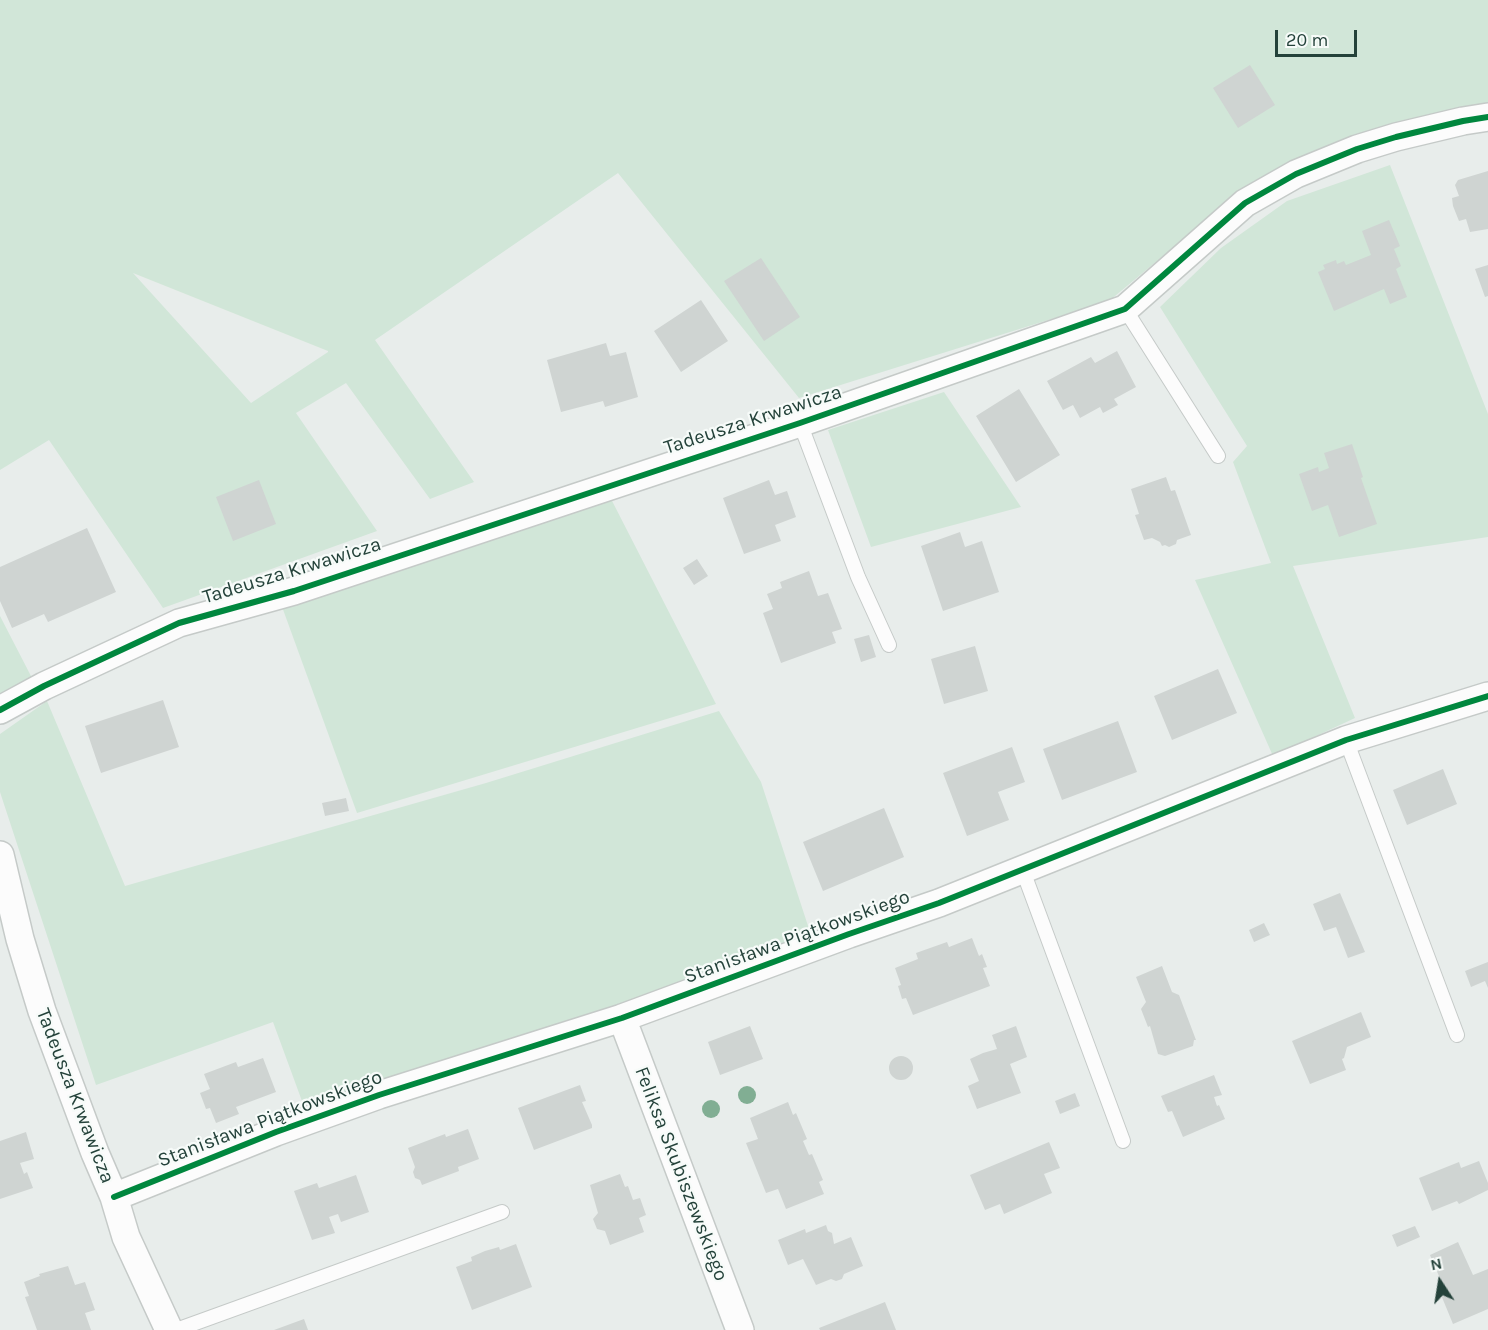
<!DOCTYPE html>
<meta charset="utf-8">
<style>
body{margin:0}
#map{position:relative;width:1488px;height:1330px;overflow:hidden;background:#e8edeb;font-family:Karla,sans-serif}
canvas{display:block}
.north{position:absolute;left:1410px;top:1252px;width:60px;height:60px;-webkit-text-stroke:4px #f7fbf9;paint-order:stroke;rotate:348deg;font-size:16px;font-weight:700;line-height:24px;text-align:center;color:#24423a}
.north::after{content:'';display:block;margin:auto;width:21px;height:27px;background:#24423a;clip-path:polygon(50% 0,100% 100%,50% 72%,0 100%)}
.scale{position:absolute;left:1275px;top:30px;width:82px;height:27px;box-sizing:border-box;border:3px solid #24423a;border-top:0;padding-left:8px;font-size:18px;line-height:21px;white-space:nowrap;color:#24423a;-webkit-text-stroke:4px #f7fbf9;paint-order:stroke}
</style>
<div id="map">
<canvas width="1488" height="1330"></canvas>
<div class="north">N</div>
<div class="scale">20 m</div>
</div>
<script>
const context = document.querySelector('canvas').getContext('2d');
context.lineJoin = 'round';
function paint(path, color) { context.fillStyle = color; context.fill(path, 'evenodd'); }
function trace(path, color, width, dash) { context.strokeStyle = color; context.lineWidth = width; context.lineCap = dash ? 'butt' : 'round'; context.setLineDash(dash || []); context.stroke(path); }
function label(font, color, halo, rows, align = 'center') {
  context.font = font + ' Karla,sans-serif'; context.lineWidth = 4.5; context.setLineDash([]); context.textBaseline = 'middle'; context.strokeStyle = halo; context.fillStyle = color; for (const [text, x, y, turn = 0] of rows) {
    context.save(); context.translate(x, y); context.rotate((+turn || 0) * Math.PI / 180); context.textAlign = isNaN(turn) ? turn : align; if (halo) context.strokeText(text, 0, 0); context.fillText(text, 0, 0); context.restore();
  }
}
paint(new Path2D(`
 M 0,0 L 1488,0 L 1488,106 L 1236,195 L 1109,301 L 799,398 L 618,173 L 375,340 L 474,482 L 430,499 L 346,383 L 296,413 L 377,531 L 163,608 L 49,440 L 0,470 ZM 133,273 L 328,351 L 328,352 L 251,403 Z
 M 1390,165 L 1488,414 L 1488,537 L 1293,566 L 1355,718 L 1273,756 L 1195,580 L 1271,563 L 1233,462 L 1247,446 L 1160,307 L 1221,248 L 1287,201 Z
 M 944,392 L 1021,507 L 871,547 L 828,430 Z
 M 609,495 L 716,704 L 357,813 L 281,604 Z
 M 0,616 L 32,678 L 0,695 Z
 M 47,701 L 125,886 L 486,783 L 719,711 L 761,782 L 811,935 L 626,1002 L 306,1112 L 273,1022 L 96,1085 L 0,792 L 0,734 Z`), '#d1e6d8');
paint(new Path2D(`
 M 1250,65 L 1275,105 L 1238,128 L 1213,88 Z
 M 1488,171 L 1488,229 L 1470,232 L 1466,219 L 1459,221 L 1453,206 L 1452,198 L 1459,196 L 1455,185 L 1458,180 Z
 M 1389,220 L 1400,246 L 1394,249 L 1401,266 L 1396,269 L 1407,297 L 1390,304 L 1384,289 L 1334,311 L 1318,272 L 1325,269 L 1323,265 L 1336,260 L 1337,264 L 1344,261 L 1346,265 L 1371,255 L 1362,231 Z
 M 761,258 L 800,317 L 764,341 L 724,281 Z
 M 1488,265 L 1488,296 L 1485,297 L 1475,269 Z
 M 701,300 L 728,341 L 681,372 L 654,331 Z
 M 606,343 L 610,356 L 626,352 L 638,397 L 605,407 L 603,401 L 561,412 L 547,360 Z
 M 1117,351 L 1136,387 L 1114,399 L 1118,405 L 1103,413 L 1100,407 L 1080,418 L 1073,405 L 1063,410 L 1047,381 L 1091,357 L 1095,363 Z
 M 1019,389 L 1060,455 L 1016,482 L 976,416 Z
 M 1352,444 L 1363,477 L 1361,478 L 1377,524 L 1339,537 L 1328,505 L 1312,511 L 1299,474 L 1318,467 L 1319,472 L 1329,468 L 1324,453 Z
 M 1166,477 L 1171,491 L 1175,490 L 1191,535 L 1177,540 L 1176,544 L 1169,547 L 1165,545 L 1162,546 L 1160,542 L 1152,538 L 1144,540 L 1135,515 L 1139,514 L 1131,489 Z
 M 259,480 L 276,524 L 233,541 L 216,497 Z
 M 769,480 L 775,495 L 787,491 L 796,517 L 775,525 L 781,541 L 744,554 L 723,498 Z
 M 87,528 L 116,592 L 48,622 L 44,614 L 12,628 L 0,601 L 0,567 Z
 M 960,532 L 965,547 L 982,541 L 999,592 L 943,611 L 921,546 Z
 M 697,559 L 708,576 L 694,585 L 683,568 Z
 M 809,571 L 818,596 L 828,593 L 842,629 L 832,632 L 836,643 L 781,663 L 763,613 L 773,609 L 767,594 L 782,588 L 780,582 Z
 M 869,635 L 876,657 L 861,662 L 854,639 Z
 M 975,646 L 988,691 L 944,704 L 931,659 Z
 M 1218,669 L 1237,713 L 1172,740 L 1154,696 Z
 M 163,700 L 179,747 L 101,773 L 85,726 Z
 M 1118,721 L 1137,772 L 1062,800 L 1043,749 Z
 M 1012,747 L 1025,782 L 998,792 L 1009,820 L 967,836 L 943,773 Z
 M 1443,769 L 1457,804 L 1407,825 L 1393,790 Z
 M 346,798 L 349,811 L 325,816 L 322,803 Z
 M 884,808 L 904,857 L 823,891 L 803,842 Z
 M 1340,893 L 1365,952 L 1348,958 L 1336,927 L 1324,931 L 1313,904 Z
 M 1264,923 L 1270,935 L 1254,942 L 1249,930 Z
 M 972,938 L 979,956 L 982,954 L 987,967 L 983,968 L 990,986 L 913,1015 L 906,998 L 902,999 L 898,986 L 901,985 L 895,968 L 918,959 L 916,953 L 947,942 L 949,947 Z
 M 1488,962 L 1488,988 L 1485,981 L 1471,987 L 1465,971 Z
 M 1162,966 L 1172,992 L 1179,995 L 1196,1040 L 1194,1040 L 1193,1046 L 1165,1056 L 1158,1054 L 1150,1026 L 1148,1027 L 1141,1009 L 1146,1002 L 1136,977 Z
 M 1361,1012 L 1371,1037 L 1347,1047 L 1344,1058 L 1342,1059 L 1346,1070 L 1310,1084 L 1292,1041 Z
 M 750,1026 L 763,1059 L 720,1075 L 708,1042 Z
 M 1016,1026 L 1027,1057 L 1010,1064 L 1021,1093 L 977,1109 L 968,1086 L 979,1081 L 970,1059 L 983,1053 L 997,1049 L 992,1035 Z
 M889 1068a12 12 0 1 1 24 0a12 12 0 1 1-24 0Z
 M 263,1058 L 276,1092 L 236,1107 L 239,1114 L 216,1123 L 210,1108 L 206,1109 L 200,1093 L 210,1089 L 204,1074 L 236,1062 L 238,1067 Z
 M 1214,1075 L 1222,1095 L 1214,1097 L 1217,1106 L 1219,1105 L 1225,1119 L 1183,1137 L 1172,1111 L 1168,1112 L 1161,1096 Z
 M 580,1085 L 586,1101 L 582,1102 L 592,1125 L 592,1128 L 534,1150 L 518,1108 Z
 M 1075,1093 L 1080,1106 L 1060,1114 L 1055,1101 Z
 M 788,1102 L 793,1115 L 796,1113 L 807,1139 L 803,1141 L 809,1155 L 812,1154 L 823,1180 L 819,1182 L 824,1194 L 786,1209 L 778,1189 L 766,1193 L 746,1143 L 758,1139 L 750,1118 Z
 M 468,1129 L 479,1159 L 458,1167 L 459,1171 L 422,1185 L 420,1180 L 415,1178 L 413,1172 L 415,1167 L 408,1148 L 445,1134 L 446,1137 Z
 M 26,1132 L 34,1159 L 20,1163 L 24,1174 L 27,1172 L 33,1188 L 0,1199 L 0,1141 Z
 M 1049,1142 L 1060,1168 L 1044,1174 L 1052,1193 L 1004,1214 L 1000,1204 L 985,1210 L 970,1175 Z
 M 1479,1161 L 1488,1183 L 1488,1190 L 1459,1204 L 1457,1201 L 1432,1211 L 1419,1178 L 1459,1162 L 1461,1168 Z
 M 620,1174 L 625,1187 L 628,1186 L 633,1200 L 640,1198 L 646,1215 L 639,1218 L 644,1232 L 610,1245 L 605,1231 L 597,1229 L 593,1219 L 598,1213 L 590,1185 Z
 M 356,1175 L 369,1212 L 341,1222 L 338,1214 L 329,1217 L 335,1233 L 312,1240 L 294,1191 L 317,1183 L 319,1188 Z
 M 826,1225 L 828,1231 L 832,1233 L 834,1244 L 851,1237 L 863,1266 L 844,1274 L 842,1279 L 836,1281 L 831,1279 L 816,1285 L 803,1259 L 788,1265 L 778,1240 L 805,1229 L 806,1233 Z
 M 1415,1226 L 1420,1237 L 1397,1247 L 1392,1235 Z
 M 1458,1242 L 1473,1275 L 1488,1269 L 1488,1309 L 1453,1324 L 1439,1290 L 1444,1288 L 1430,1255 Z
 M 516,1244 L 532,1287 L 472,1310 L 456,1267 L 472,1261 L 471,1257 L 485,1251 L 499,1247 L 500,1250 Z
 M 68,1266 L 75,1285 L 85,1282 L 95,1310 L 85,1313 L 91,1330 L 37,1330 L 25,1297 L 29,1296 L 24,1282 L 40,1276 L 39,1274 Z
 M 885,1302 L 896,1330 L 820,1330 L 819,1328 Z
 M 304,1319 L 308,1330 L 274,1330 Z`), '#cfd4d2');
const lane = new Path2D(`
 M 1125,309 L 1218,456
 M 800,423 L 858,577 L 889,645
 M 1346,740 L 1457,1035
 M 1023,871 L 1123,1141
 M 176,1330 L 502,1212`);
const street = new Path2D(`
 M 0,710 L 44,686 L 179,623 L 294,591 L 800,423 L 1125,309 L 1245,203 L 1296,174 L 1357,149 L 1396,137 L 1463,121 L 1488,117
 M 0,855 L 20,939 L 42,1011 L 95,1153 L 114,1197 L 126,1237 L 169,1330
 M 622,1018 L 740,1330
 M 114,1197 L 276,1132 L 379,1095 L 622,1018 L 849,934 L 939,903 L 1346,740 L 1488,696`);
trace(lane, '#c5cac8', 16);
trace(street, '#c5cac8', 30);
trace(lane, '#fcfcfc', 14);
trace(street, '#fcfcfc', 27);
trace(new Path2D(`
 M 0,710 L 44,686 L 179,623 L 294,591 L 800,423 L 1125,309 L 1245,203 L 1296,174 L 1357,149 L 1396,137 L 1463,121 L 1488,117
 M 114,1197 L 276,1132 L 379,1095 L 622,1018 L 849,934 L 939,903 L 1346,740 L 1488,696`), '#00873e', 6);
context.fillStyle = '#81ae93';
for (const [x, y] of [
 [747,1095],
 [711,1109]
]) { context.beginPath(); context.arc(x, y, 9, 0, 2 * Math.PI); context.fill(); }
label('20px', '#24423a', '#f7fbf9', [
 ["Tadeusza Krwawicza",753,420,-18],
 ["Tadeusza Krwawicza",292,571,-17],
 ["Stanisława Piątkowskiego",797,937,-20],
 ["Tadeusza Krwawicza",75,1096,69],
 ["Stanisława Piątkowskiego",270,1119,-21],
 ["Feliksa Skubiszewskiego",681,1174,69]
]);
</script>
